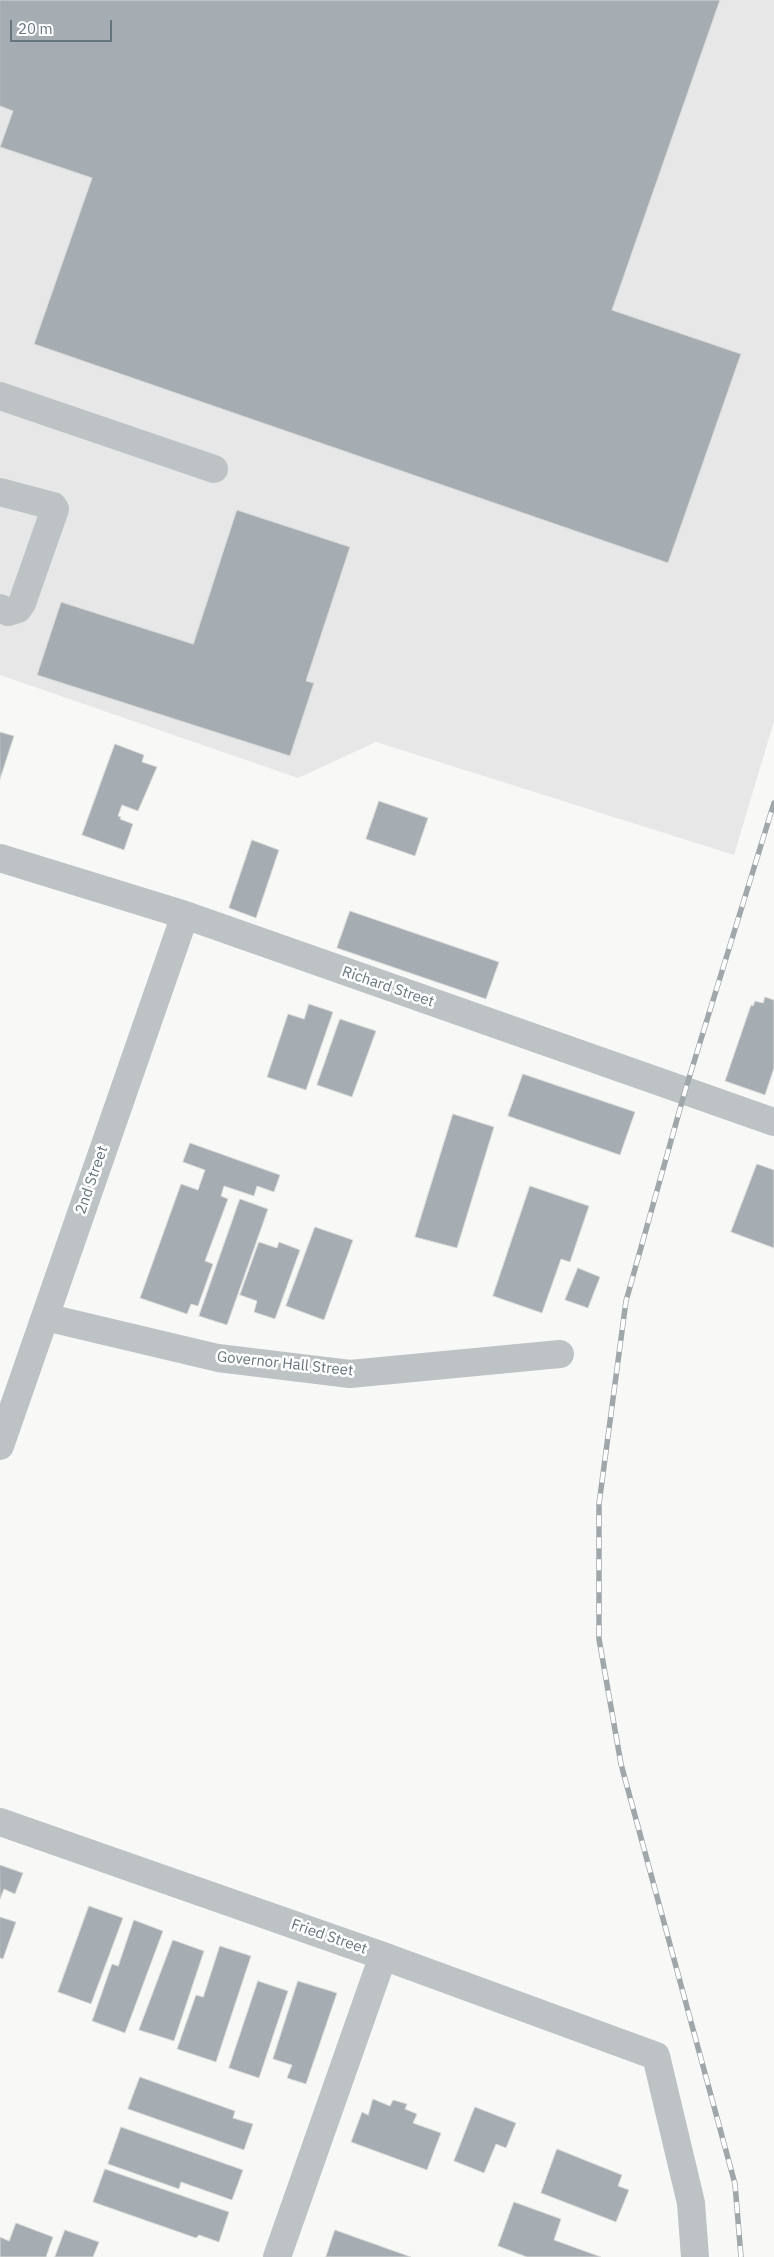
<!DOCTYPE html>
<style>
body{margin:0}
#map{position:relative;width:774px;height:2257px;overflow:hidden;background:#f8f8f6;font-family:"IBM Plex Sans",sans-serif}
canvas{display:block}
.scale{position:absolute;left:10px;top:20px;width:102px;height:22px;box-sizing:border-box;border:2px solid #66757d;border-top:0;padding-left:6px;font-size:15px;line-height:18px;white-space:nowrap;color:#66757d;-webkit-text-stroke:4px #fff;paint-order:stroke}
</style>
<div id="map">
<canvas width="774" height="2257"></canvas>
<div class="scale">20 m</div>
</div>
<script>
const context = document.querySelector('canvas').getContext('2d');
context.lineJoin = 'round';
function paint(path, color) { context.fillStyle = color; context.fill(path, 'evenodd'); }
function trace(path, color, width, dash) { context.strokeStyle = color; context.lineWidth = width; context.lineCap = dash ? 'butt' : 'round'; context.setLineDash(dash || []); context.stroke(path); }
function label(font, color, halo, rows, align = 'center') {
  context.font = font + ' "IBM Plex Sans",sans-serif'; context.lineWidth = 5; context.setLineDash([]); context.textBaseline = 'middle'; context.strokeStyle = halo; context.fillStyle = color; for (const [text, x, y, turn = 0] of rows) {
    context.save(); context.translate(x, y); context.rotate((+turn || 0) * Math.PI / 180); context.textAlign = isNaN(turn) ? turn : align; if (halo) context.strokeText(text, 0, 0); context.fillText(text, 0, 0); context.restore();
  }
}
paint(new Path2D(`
 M 0,0 L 774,0 L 774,721 L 734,855 L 376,742 L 298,778 L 0,675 Z`), '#e6e7e6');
const building = new Path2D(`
 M 0,0 L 720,0 L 612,310 L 741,354 L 668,563 L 34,344 L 92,178 L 0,147 L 13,111 L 0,106 Z
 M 237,510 L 350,547 L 306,681 L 314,683 L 290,756 L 37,675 L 61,602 L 193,644 Z
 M 0,732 L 14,736 L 0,779 Z
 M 115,744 L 144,755 L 142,762 L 157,767 L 138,811 L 122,805 L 118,816 L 121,817 L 120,819 L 133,824 L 124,850 L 82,835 Z
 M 379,801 L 428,818 L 415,856 L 366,839 Z
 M 252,840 L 279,850 L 256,918 L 229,908 Z
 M 350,911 L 499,962 L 486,999 L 337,948 Z
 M 765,997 L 774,1000 L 774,1068 L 765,1095 L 725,1081 L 751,1005 L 753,1006 L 755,1001 L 763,1003 Z
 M 309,1004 L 333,1012 L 306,1090 L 267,1077 L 288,1014 L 304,1019 Z
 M 340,1019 L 376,1031 L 352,1097 L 317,1085 Z
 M 523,1074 L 635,1112 L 620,1155 L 508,1116 Z
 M 453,1114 L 494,1127 L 457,1248 L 415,1237 Z
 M 190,1143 L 280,1175 L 274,1192 L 257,1186 L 254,1196 L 224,1186 L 221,1196 L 228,1199 L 205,1261 L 213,1264 L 198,1306 L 191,1304 L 187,1314 L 140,1298 L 181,1184 L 198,1190 L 205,1170 L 183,1162 Z
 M 757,1164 L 774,1170 L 774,1248 L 731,1232 Z
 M 530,1186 L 589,1206 L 570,1262 L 561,1259 L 542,1313 L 493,1296 Z
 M 240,1199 L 268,1209 L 227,1325 L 199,1316 Z
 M 315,1227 L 353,1240 L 324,1320 L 286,1306 Z
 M 259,1242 L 277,1248 L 279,1242 L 300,1250 L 275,1319 L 254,1312 L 257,1301 L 240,1295 Z
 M 578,1268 L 600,1277 L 588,1308 L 565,1300 Z
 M 0,1865 L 23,1873 L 15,1894 L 4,1889 L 0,1899 Z
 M 89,1906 L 123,1918 L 91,2004 L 58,1992 Z
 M 0,1917 L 16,1922 L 3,1959 L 0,1958 Z
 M 134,1920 L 163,1931 L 125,2033 L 92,2021 L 112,1964 L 118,1966 Z
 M 173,1940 L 204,1951 L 174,2041 L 139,2030 Z
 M 220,1946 L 251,1956 L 216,2062 L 177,2049 L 196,1995 L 203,1997 Z
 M 258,1981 L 288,1991 L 259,2078 L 229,2068 Z
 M 298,1981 L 337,1993 L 306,2084 L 287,2078 L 292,2065 L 273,2059 Z
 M 140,2077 L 235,2111 L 233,2118 L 253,2124 L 244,2150 L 128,2109 Z
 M 373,2099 L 390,2106 L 393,2100 L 407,2104 L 405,2109 L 417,2114 L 413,2123 L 441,2133 L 427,2170 L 351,2142 L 362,2112 L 368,2115 Z
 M 475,2107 L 516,2123 L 506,2148 L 496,2144 L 484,2173 L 454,2161 Z
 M 121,2127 L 243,2170 L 232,2200 L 181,2182 L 179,2189 L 108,2164 Z
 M 557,2149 L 622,2175 L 618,2186 L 629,2190 L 616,2222 L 541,2193 Z
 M 105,2169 L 229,2212 L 219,2242 L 199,2235 L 196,2238 L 93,2202 Z
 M 514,2202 L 561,2219 L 554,2240 L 601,2257 L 527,2257 L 498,2246 Z
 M 16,2223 L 53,2237 L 46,2257 L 0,2257 L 0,2237 L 9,2241 Z
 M 65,2230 L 99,2242 L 93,2257 L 55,2257 Z
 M 335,2230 L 411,2257 L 326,2257 Z`);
paint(building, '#a5adb2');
trace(building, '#dadad8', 1);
trace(new Path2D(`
 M 0,396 L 214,469
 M 0,492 L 53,506 L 55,509 L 22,603 L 18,609 L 8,612 L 0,608
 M 0,858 L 185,915 L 774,1122
 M 45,1317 L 218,1358 L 350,1374 L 560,1354
 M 0,1446 L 185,915
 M 0,1822 L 383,1956 L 656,2056 L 691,2203 L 695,2257
 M 277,2257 L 383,1956`), '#bdc2c5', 28);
const rail = new Path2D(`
 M 741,2257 L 735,2184 L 621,1764 L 599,1639 L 599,1504 L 626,1301 L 685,1091 L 774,803`);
trace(rail, '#a0a7ab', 5.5);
trace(rail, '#fff', 4, [11]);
label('15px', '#66757d', '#fff', [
 ["Richard Street",388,987,19],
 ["2nd Street",92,1180,-71],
 ["Governor Hall Street",285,1364,6],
 ["Fried Street",329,1937,19]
]);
</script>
